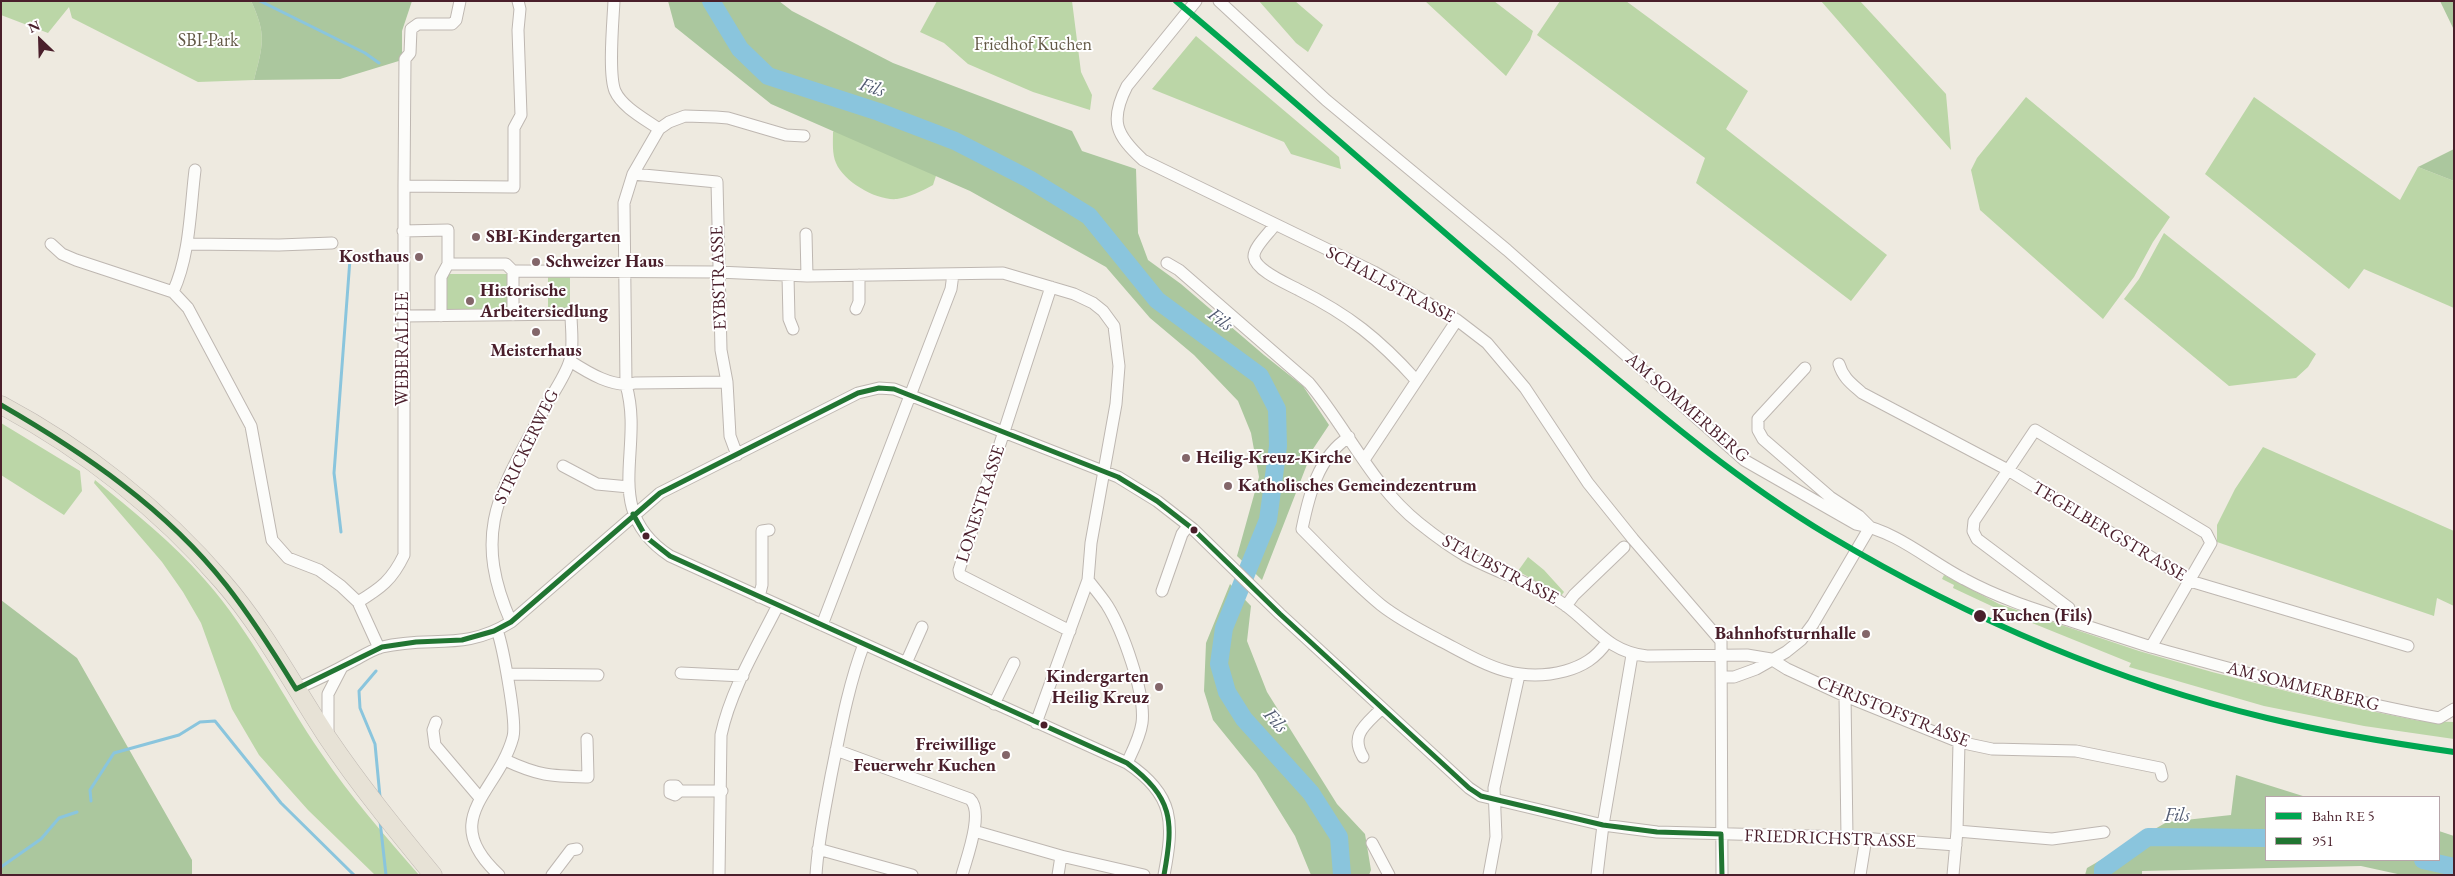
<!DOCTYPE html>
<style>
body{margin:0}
#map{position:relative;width:2455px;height:876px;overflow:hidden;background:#eeeae0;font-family:"EB Garamond",serif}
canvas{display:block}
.frame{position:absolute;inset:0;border:2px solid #4a1f2b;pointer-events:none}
.legend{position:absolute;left:2265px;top:796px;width:175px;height:65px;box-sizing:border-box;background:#fff;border:1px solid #b7a5aa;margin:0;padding:6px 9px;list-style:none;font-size:15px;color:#4a1f2b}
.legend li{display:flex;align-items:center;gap:10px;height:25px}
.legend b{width:25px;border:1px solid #b7a5aa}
.north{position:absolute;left:15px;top:15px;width:50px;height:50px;-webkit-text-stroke:4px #fff;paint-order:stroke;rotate:336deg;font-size:14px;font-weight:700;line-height:20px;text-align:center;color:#4a1f2b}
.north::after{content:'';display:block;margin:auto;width:18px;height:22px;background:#4a1f2b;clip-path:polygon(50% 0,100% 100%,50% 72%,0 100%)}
</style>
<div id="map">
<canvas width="2455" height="876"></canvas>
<div class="frame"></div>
<ul class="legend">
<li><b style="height:6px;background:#00a651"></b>Bahn RE 5</li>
<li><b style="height:6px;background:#217532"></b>951</li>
</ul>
<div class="north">N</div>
</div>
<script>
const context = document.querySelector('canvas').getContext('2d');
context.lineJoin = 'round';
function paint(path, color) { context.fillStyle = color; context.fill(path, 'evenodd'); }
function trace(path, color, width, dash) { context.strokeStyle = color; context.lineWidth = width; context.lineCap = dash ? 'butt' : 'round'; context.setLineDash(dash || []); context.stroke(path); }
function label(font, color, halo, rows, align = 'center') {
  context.font = font + ' "EB Garamond",serif'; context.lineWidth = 4; context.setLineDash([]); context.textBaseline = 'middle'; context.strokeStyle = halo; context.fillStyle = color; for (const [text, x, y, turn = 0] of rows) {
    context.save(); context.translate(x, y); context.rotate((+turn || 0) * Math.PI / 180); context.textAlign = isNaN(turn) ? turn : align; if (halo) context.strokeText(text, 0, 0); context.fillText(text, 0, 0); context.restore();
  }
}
paint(new Path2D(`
 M 1,1 L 251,1 C 267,35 263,45 254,80 L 198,82 L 72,18 L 69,7 L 48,33 L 1,15 Z
 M 937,1 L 1072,1 L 1081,72 L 1092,95 L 1090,110 L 1033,92 L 968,64 L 944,43 L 920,32 Z
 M 1259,1 L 1295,1 L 1323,25 L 1308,52 L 1296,43 Z
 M 1425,1 L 1494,1 L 1533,31 L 1530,40 L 1506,76 Z
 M 1560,1 L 1626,1 L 1748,91 L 1726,129 L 1887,255 L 1851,301 L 1696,183 L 1705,158 L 1537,35 Z
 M 1821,1 L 1860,1 L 1946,94 L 1951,150 Z
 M 1196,36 L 1339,157 L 1341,169 L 1291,154 L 1284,142 L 1152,89 Z
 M 2026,97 L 2170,217 L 2153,242 L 2134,277 L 2103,319 L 1980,210 L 1971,170 L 1977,158 Z
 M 2254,97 L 2400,200 L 2418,167 L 2454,181 L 2454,308 L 2364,269 L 2349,289 L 2205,174 Z
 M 854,107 L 944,151 L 933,185 C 922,191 910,197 897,199 C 877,201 844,182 836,163 C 832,154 833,142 833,132 Z
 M 2164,233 L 2316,354 L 2308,367 L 2296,378 L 2229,386 L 2124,299 L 2139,279 Z
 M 447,274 L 507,274 L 507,310 L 447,310 Z
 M 548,274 L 570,274 L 570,309 L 548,309 Z
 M 1,423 L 80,471 L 82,491 L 64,515 L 1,475 Z
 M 2263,447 L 2454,531 L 2454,606 L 2437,598 L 2434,616 L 2217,542 L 2217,525 L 2235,489 Z
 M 95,480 C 134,512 172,542 205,580 C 252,633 282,696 321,753 C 350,796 385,836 419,875 L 375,875 L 308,810 L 259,755 L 232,709 L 201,623 L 183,592 L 162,562 L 94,483 Z
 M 1528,557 L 1544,570 L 1564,592 L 1561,596 L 1518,571 Z
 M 1944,575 L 1999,604 L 2139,651 L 2212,672 L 2341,705 L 2420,721 L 2454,722 L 2454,739 L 2364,726 L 2264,706 L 2129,667 L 2131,663 L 2000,610 L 1953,588 L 1954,585 L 1942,579 Z`), '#bbd6a7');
paint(new Path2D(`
 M 251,1 L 412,1 L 402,31 L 402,60 L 340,79 L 254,80 C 263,45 267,35 251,1 Z
 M 668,1 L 779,1 L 792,11 L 893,63 L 1072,131 L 1082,151 L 1136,169 L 1138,233 L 1148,260 L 1181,284 L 1264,355 L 1303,386 L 1329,425 L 1313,449 L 1262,580 L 1237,556 L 1259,477 L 1251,433 L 1238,401 L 1194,355 L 1150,318 L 1106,267 L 970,191 L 771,104 L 675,27 Z
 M 2440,1 L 2454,1 L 2454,30 Z
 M 2454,149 L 2454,181 L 2418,167 Z
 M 1230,584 L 1251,606 L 1247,641 L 1267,692 L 1337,804 L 1365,834 L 1371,870 L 1369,875 L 1311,875 L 1295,836 L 1256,773 L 1213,720 L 1204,691 L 1206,643 Z
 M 1,600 L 77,658 L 192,860 L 192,875 L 1,875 Z
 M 2236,775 L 2306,797 L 2266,797 L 2266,860 L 2439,860 L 2439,831 L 2454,836 L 2454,875 L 2402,875 L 2361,866 L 2142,871 L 2142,875 L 2085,875 L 2087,868 L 2167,822 L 2231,815 Z`), '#abc79e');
trace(new Path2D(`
 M 260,1 L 365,53 L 379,63
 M 341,532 L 334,473 L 350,259
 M 376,671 L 359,691 L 360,708 L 375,744 L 380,797
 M 91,801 L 90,790 L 114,753 L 179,735 L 200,722 L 215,721 L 281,803 L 354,875
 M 380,821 L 386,875
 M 1,867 L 41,839 L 59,818 L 77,812`), '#8ac5dd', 3);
trace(new Path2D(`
 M 711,1 L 740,49 L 768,76 L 879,112 L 955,141 L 1029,179 L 1089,216 L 1157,300 L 1260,376 L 1277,409 L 1278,446 L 1268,520 L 1224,628 L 1219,664 L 1227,692 L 1244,719 L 1311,793 L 1339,837 L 1342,875
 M 2423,860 L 2454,867
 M 2103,875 L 2103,869 L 2148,837 L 2266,838`), '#8ac5dd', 18);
const street = new Path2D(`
 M 614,1 C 613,22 608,74 615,91 C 622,107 645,119 659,129
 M 1196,1 L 1127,86 C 1109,121 1116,135 1143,160 L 1374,272 L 1457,320 L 1487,343 L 1525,388 L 1588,483 L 1633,539 L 1721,641 L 1722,875
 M 1219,1 L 1326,100 L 1507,250 L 1744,460 L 1856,524 C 1897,531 1929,561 1964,579 C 1999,598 2034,609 2071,621
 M 804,136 L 786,135 L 728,118 L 716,117 L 685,116 L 669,122 L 659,129 L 633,174 L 624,203 L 626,385 C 645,450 600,510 670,556 L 1127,763 C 1175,795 1174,823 1164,875
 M 633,174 L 717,182 L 721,350 L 727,382 L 730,436 L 737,455
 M 404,186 L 405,59 L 410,53 L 411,29 L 418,24 L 452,24 L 456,20 L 460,1
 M 1274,226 C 1269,233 1253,248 1254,257 C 1256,271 1288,284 1299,290 C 1349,315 1379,339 1416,380
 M 403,231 L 448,230 L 448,264 L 441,277 L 441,316
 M 806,234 L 807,276
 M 51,244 L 62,254 L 76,260 L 173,292 L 188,308 L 251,426 L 272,540 L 288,558 L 319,570 L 341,586 L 358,602 L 379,648
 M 187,244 L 279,245 L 332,243
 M 1167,263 L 1179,270 L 1309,383 C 1347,428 1372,486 1419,523 C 1434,535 1450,547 1466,556 C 1498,573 1535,584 1565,605 C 1594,626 1608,652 1647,656 L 1747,655 L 1771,659 L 1787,669 L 1845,696 L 1959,742 L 1992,749 L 2076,751 L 2160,768 L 2162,776
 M 448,264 L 506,264 L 513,271 L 517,271 L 718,272 L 807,276 L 1003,273 L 1074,294 L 1093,303 L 1103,311 L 1114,326 L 1119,366 L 1116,404 L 1091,543 L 1088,580 L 1036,723
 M 788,276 L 789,319 L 793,329
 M 1051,287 L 959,570 L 960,575 L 1070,631
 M 173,292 C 190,255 190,211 195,170
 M 856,309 L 859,302 L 859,275
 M 513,315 L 513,271
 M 403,316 L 571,314 C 571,328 574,346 570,360 C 566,375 553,393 545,407 C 502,489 470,529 511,622
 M 570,361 C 587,372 614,389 635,383 L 727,382
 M 1839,364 C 1843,378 1852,384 1862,393 L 2008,470 L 2190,581 L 2408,646
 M 1805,368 L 1758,419 L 1758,430 L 1763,439 L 1830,497 L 1859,516 L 1870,527
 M 1349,437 C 1318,457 1309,495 1302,529 C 1328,555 1353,582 1381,605 C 1400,620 1422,631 1443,642 C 1485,664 1516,684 1565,671 C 1583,666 1596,658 1607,642
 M 1364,460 L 1457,320
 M 563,466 L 597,484 L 629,487
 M 1088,580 C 1094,588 1101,596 1107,605 C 1122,629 1146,694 1142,723 C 1140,737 1133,750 1127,763
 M 1162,591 L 1182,534 L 1188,526
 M 759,597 L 762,585 L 762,531 L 769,530
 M 358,602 C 381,588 392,580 404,555 L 404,186 L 514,187 L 514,128 L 521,115 L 518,30 L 520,9 L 518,1
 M 1566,606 L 1574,595 L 1624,547
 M 822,625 L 951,289 L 953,274
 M 497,630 C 503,647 517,722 513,737 C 498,793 437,818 499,875
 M 2151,647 L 2071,621 L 2069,608 L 1977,539 L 1973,531 L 1974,521 L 2035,430 L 2206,533 L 2211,543 L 2151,647 C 2246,673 2341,700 2439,718 L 2454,709
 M 906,663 L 922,627
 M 681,673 L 743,676
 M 507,674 L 598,675
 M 1723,677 L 1734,677 L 1756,669 L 1786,652 L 1801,640 L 1813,624 L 1870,527
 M 296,689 C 314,681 333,672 351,662 C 361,657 371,650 382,647 C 431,635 463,652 511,622 L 660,493 L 858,393 L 879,388 L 894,389 L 1118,477 L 1157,501 L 1193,529 L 1280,614 L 1469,788 L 1481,796 L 1603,825 L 1657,832 L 1847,837 L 1956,845
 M 1845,696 L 1847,837
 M 994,704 L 1014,663
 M 436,722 L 433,730 L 435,745 L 480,798
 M 328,734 L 328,694 L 342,667
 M 836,750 L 970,799 C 984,812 967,857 962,875
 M 1363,757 C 1349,734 1367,724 1382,708
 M 505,760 C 539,776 551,776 588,777 L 587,739
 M 680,791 L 675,795 L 670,793 L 670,786 L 676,786 L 680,791 L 722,791
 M 974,831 L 1061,856 L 1144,875
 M 1957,831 L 2052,839 L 2104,832
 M 1372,843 L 1389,875
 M 818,849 L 912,875
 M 552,875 L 571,850 L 577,849
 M 719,875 L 721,735 C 731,689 757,647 778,605
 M 816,875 C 818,841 825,809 831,776 C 840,732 848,686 864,644
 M 1058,875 L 1061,856
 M 1489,875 L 1496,837 L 1494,788 L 1519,675
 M 1597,875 L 1603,825 L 1632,655
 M 1860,875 L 1866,838
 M 1953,875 L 1957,831 L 1959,742`);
const primary = new Path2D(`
 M 1,405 C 84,449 161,510 222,581 C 263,628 293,685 327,737 C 360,786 396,830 433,875`);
trace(street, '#beb7b1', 13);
trace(primary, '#beb7b1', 19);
trace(street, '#fcfcfa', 11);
trace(primary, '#e7e2d6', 18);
trace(new Path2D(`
 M 1,405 C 84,453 166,509 226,585 C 252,618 274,653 296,689
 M 633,514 L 646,537 L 670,556 L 1127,763 C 1173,798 1174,820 1164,875
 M 296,689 L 382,647 L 416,642 L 462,640 L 494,631 L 511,622 L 660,493 L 858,393 L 879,388 L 894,389 L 1118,477 L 1157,501 L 1193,529 L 1280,614 L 1469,788 L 1481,796 L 1603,825 L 1657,832 L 1721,834
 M 1721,834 L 1722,875`), '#217532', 5);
trace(new Path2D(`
 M 1176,1 C 1312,115 1443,234 1579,347 C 1659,414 1738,481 1828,535 C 1964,616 2112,681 2267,718 C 2329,733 2391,743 2454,752`), '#00a651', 6);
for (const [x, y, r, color] of [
 [476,237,5,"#83666a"],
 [419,257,5,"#83666a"],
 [536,262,5,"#83666a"],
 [470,301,5,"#83666a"],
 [536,332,5,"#83666a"],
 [1186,458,5,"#83666a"],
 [1228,486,5,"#83666a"],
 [1194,530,4.5,"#4a1f2b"],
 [646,536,4.5,"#4a1f2b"],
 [1980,616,7,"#4a1f2b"],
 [1866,634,5,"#83666a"],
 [1159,687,5,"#83666a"],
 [1044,725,4.5,"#4a1f2b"],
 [1006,755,5,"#83666a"]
]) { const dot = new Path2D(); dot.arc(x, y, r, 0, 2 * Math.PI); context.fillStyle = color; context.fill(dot); trace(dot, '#fff', 2); }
label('18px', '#635946', '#fff', [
 ["SBI-Park",208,41],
 ["Friedhof Kuchen",1033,45]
]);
label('bold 18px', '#4a1f2b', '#fff', [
 ["SBI-Kindergarten",486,237],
 ["Kosthaus",409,257,"right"],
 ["Schweizer Haus",546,262],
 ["Historische",480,291],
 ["Arbeitersiedlung",480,312],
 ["Meisterhaus",536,351,"center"],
 ["Heilig-Kreuz-Kirche",1196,458],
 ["Katholisches Gemeindezentrum",1238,486],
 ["Bahnhofsturnhalle",1856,634,"right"],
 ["Kindergarten",1149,677,"right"],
 ["Heilig Kreuz",1149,698,"right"],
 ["Freiwillige",996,745,"right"],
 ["Feuerwehr Kuchen",996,766,"right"]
], 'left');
label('18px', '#4a1f2b', '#fff', [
 ["EYBSTRASSE",719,278,-92],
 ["SCHALLSTRASSE",1390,285,28],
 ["WEBERALLEE",403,349,-90],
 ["AM SOMMERBERG",1687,408,41],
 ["STRICKERWEG",527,447,-64],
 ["LONESTRASSE",981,504,-72],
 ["TEGELBERGSTRASSE",2109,532,31],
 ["STAUBSTRASSE",1500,570,28],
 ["AM SOMMERBERG",2303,687,14],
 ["CHRISTOFSTRASSE",1893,712,22],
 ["FRIEDRICHSTRASSE",1830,839,2]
]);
label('bold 18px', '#4a1f2b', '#fff', [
 ["Kuchen (Fils)",1992,616]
], 'left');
label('italic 19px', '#525b72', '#fff', [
 ["Fils",872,88,18],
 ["Fils",1220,320,37],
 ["Fils",1275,721,48],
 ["Fils",2177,816]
]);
</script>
